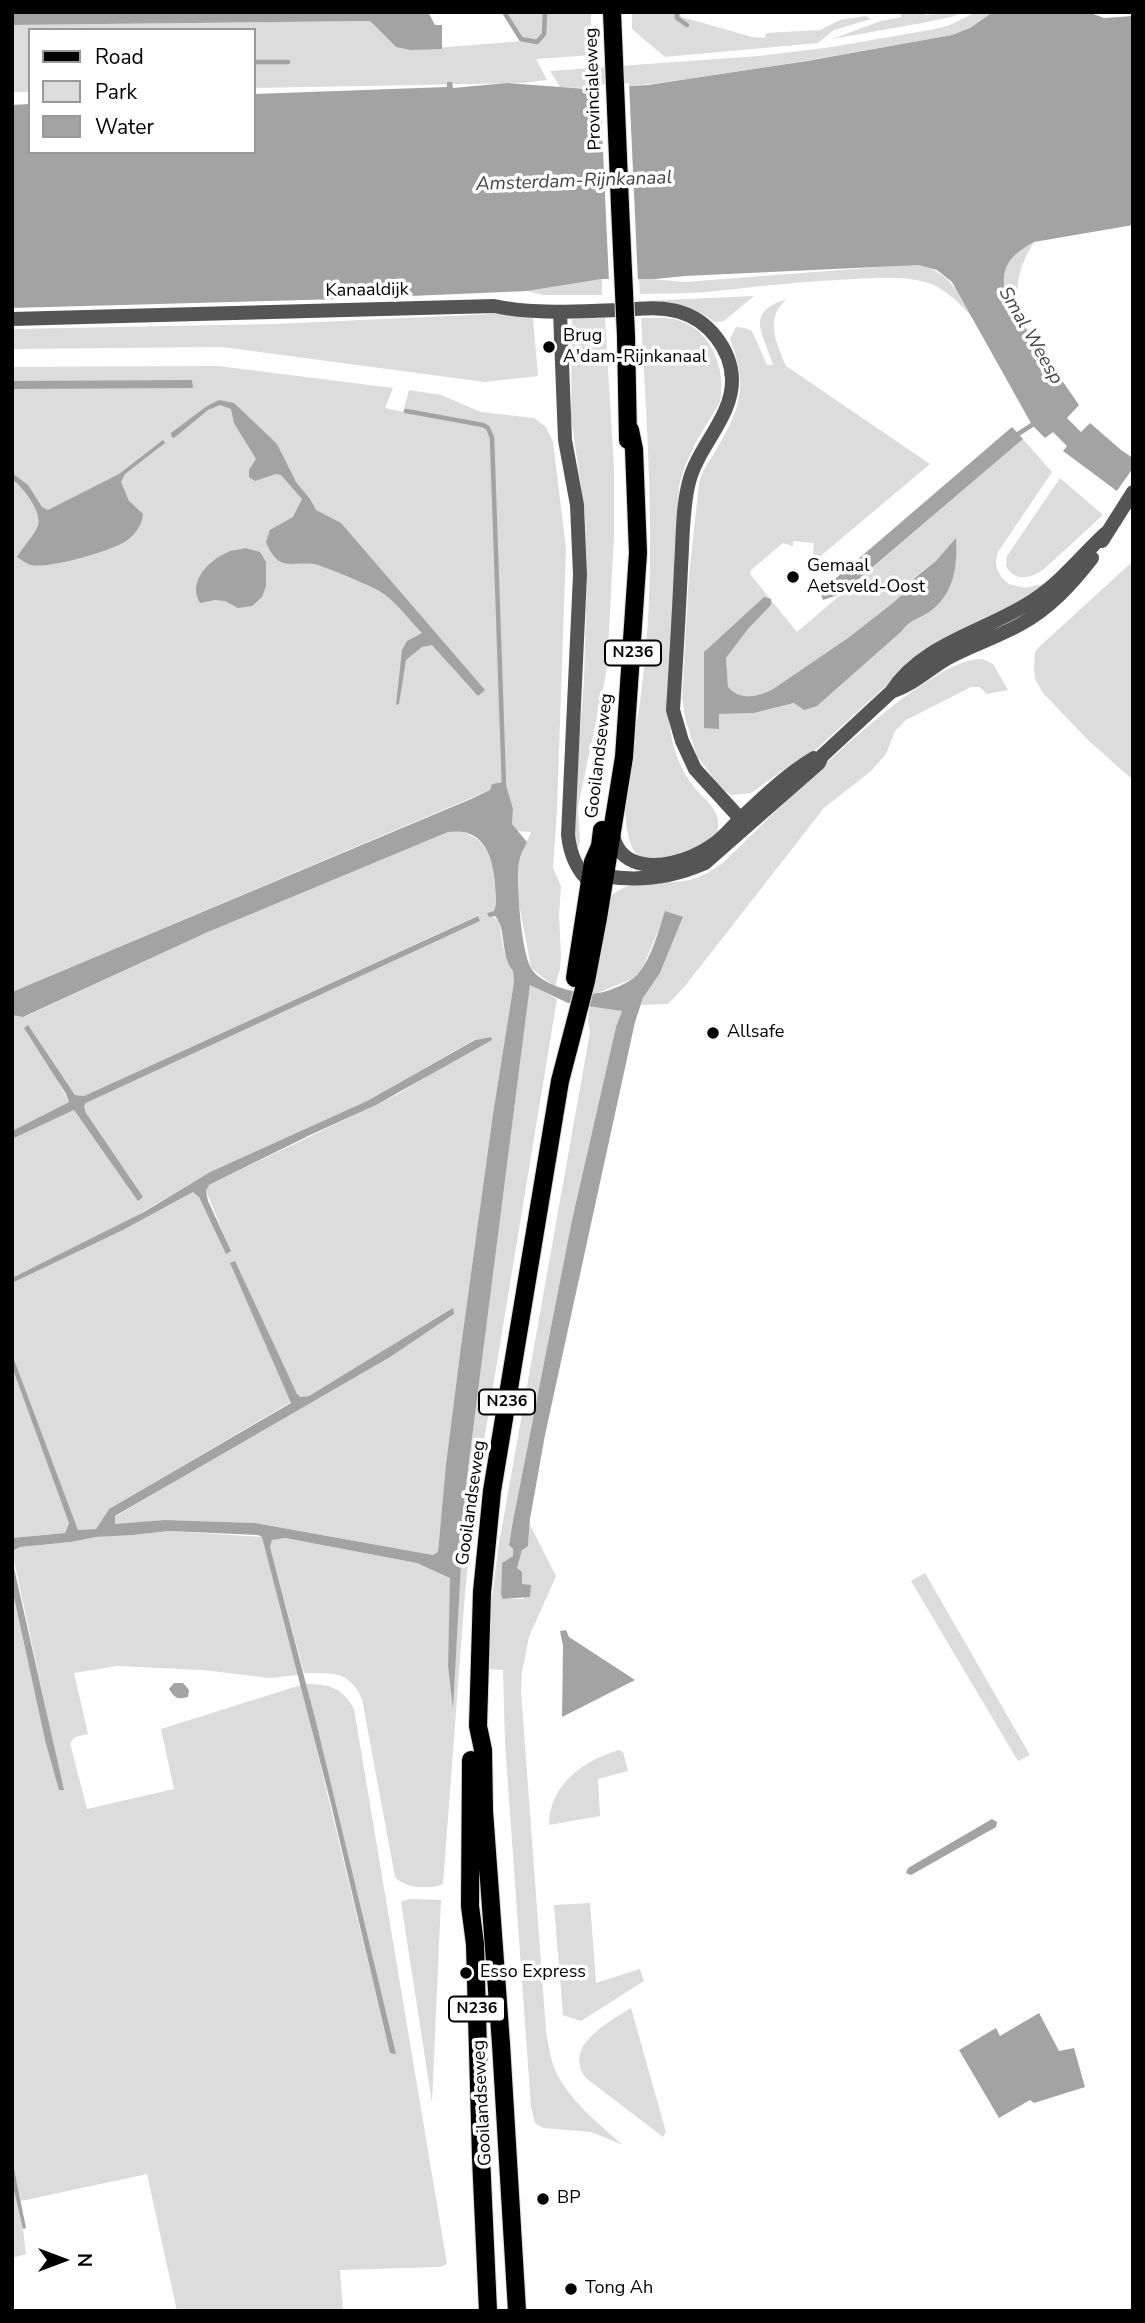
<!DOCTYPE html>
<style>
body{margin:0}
#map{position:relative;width:1145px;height:2323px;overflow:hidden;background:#fff;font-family:"Nunito Sans",sans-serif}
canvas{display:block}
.frame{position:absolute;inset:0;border:14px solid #000;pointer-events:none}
.legend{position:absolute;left:28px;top:28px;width:228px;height:126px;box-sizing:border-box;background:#fff;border:2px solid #999;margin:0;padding:9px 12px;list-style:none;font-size:21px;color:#000}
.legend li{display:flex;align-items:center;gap:14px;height:35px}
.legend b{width:35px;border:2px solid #999}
.north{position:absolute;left:28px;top:2225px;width:70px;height:70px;-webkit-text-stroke:5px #fff;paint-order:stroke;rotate:90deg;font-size:19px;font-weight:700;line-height:28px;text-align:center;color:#000}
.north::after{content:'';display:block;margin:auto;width:24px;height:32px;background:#000;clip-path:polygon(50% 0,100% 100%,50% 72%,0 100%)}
</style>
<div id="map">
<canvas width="1145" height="2323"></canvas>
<div class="frame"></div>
<ul class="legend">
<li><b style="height:9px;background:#000"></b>Road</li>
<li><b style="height:19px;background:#dcdcdc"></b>Park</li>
<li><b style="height:19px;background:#a3a3a3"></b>Water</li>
</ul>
<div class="north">N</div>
</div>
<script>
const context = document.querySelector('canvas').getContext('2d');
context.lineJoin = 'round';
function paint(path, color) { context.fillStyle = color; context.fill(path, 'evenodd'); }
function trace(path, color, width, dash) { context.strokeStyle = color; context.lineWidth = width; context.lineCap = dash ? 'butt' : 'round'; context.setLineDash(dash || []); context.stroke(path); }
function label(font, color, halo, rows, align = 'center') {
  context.font = font + ' "Nunito Sans",sans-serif'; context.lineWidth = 7; context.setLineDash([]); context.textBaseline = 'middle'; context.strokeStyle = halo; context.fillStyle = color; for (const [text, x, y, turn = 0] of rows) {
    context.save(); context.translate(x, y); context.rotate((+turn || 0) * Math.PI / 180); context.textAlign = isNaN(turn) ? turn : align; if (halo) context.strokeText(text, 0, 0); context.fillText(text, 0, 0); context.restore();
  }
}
paint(new Path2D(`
 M 505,12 L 591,12 L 591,55 L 536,59 L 547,80 L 524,83 L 254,88 L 254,30 L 30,30 L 30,92 L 12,92 L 12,25 L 370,21 L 396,47 L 410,50 L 523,41 Z
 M 632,12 L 678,12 L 682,17 L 752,37 L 765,38 L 766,33 L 820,30 L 840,20 L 866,16 L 871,19 L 834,30 L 818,43 L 665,57 L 632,29 Z
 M 901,12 L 924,12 L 925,15 L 964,12 L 951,17 L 922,23 L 832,39 L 881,21 L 901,17 Z
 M 976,12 L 993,12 L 970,28 L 952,35 C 874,49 797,63 720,74 C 667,82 614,91 560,87 L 550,71 L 759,56 L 832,47 L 935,29 L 950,25 Z
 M 1034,242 C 1015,274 1014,290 1024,326 C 1000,292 991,265 1034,242 Z
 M 919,264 C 951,275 956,289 972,317 C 959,303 944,287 925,282 C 903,276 878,278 855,279 C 808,281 762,286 716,291 C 691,294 665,293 640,294 L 639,278 L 685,282 Z
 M 602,279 L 602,295 L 543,295 L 527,291 Z
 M 754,296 L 724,321 L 715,322 C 689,304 672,302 641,301 Z
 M 787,299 C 764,318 776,342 786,366 L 930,464 L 817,559 L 813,555 L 814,543 L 793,541 L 793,546 L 783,543 L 751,570 L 750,574 L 797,632 L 1023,439 L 1052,472 L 998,552 L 996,560 L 997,569 L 1002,578 L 1009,584 L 1025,588 L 1047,583 L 897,676 L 802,762 L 782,771 L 751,793 L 731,795 L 720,787 L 697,756 L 685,718 L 682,697 L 689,575 L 699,484 C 701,471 710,461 716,450 C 741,408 748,386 730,339 L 736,327 L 745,328 L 752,331 L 767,365 L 773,365 C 764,333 743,313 787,299 ZM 956,539 C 958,566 952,595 928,612 C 917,620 911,619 902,631 L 817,706 L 795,703 L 754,713 L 719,714 L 704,652 L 763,598 L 771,605 L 748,629 L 726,658 L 728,687 C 740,701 758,697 773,689 L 848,638 L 894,602 L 910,588 L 912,579 L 936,561 Z
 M 513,313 L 533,318 L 538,376 L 485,382 L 222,347 L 12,349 L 12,329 L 276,324 Z
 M 605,318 L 614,468 L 614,536 L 607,669 L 578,807 L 580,841 L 578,849 L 573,830 L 584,678 L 587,574 L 585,513 L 571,418 L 572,319 Z
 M 641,318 C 652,318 663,317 674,319 C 710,327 727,368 720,402 L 696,442 L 685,466 L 679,486 L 668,706 C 669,735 676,765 695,788 C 702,797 712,804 716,814 C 720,822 719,833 713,839 C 691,850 660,869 636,854 C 613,818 634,743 640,702 C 658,574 648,446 641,318 Z
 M 218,366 L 393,388 L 385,408 L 403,412 L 409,390 L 441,395 L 481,412 L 534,418 L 546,427 L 553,442 L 566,548 L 557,809 L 553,868 L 561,886 L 559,916 L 561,955 L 560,969 L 555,987 L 531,968 L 518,899 L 519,860 L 531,832 L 517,831 L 512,824 L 513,809 L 490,790 L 12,992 L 12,367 Z
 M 1060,478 L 1103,515 L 1044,569 C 1031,578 1016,583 1006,566 L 1007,556 Z
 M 1133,561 L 1133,780 L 1089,741 L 1043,693 L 1035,679 L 1034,668 L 1035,652 L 1038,648 Z
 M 983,659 L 993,664 L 1008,690 L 987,694 L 980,687 L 971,687 L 906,720 L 895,731 L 886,754 L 871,771 L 824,808 L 685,986 L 668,1004 L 641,1005 L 643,998 L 660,973 L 683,918 L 666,912 L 643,967 L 634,978 L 598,993 L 592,993 L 608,898 C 639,873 654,887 689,880 C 702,877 713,870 724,862 C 769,819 925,655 983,659 Z
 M 457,831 C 486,836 492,857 495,884 C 496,894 497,902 494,911 L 488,913 L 499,921 C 502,937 503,958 513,971 L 514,982 L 493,1114 L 461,1346 L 446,1464 L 438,1552 L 433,1555 L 255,1523 L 165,1520 L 115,1525 L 115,1517 L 454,1315 L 309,1396 L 302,1397 L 297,1394 L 230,1263 L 291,1402 L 109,1509 L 96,1529 L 78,1530 L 12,1354 L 12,1283 L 123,1230 L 193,1192 L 199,1197 L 231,1252 L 206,1191 L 209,1185 L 398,1094 L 491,1037 L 474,1040 L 367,1101 L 210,1172 L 126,1222 L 12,1278 L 12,1139 L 74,1110 L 138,1200 L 86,1113 L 84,1106 L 86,1103 L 480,921 L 477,916 L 84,1096 L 75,1095 L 28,1026 L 69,1102 L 12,1131 L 12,1015 L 24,1017 L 208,932 L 448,832 Z
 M 530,984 L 557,999 L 476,1490 L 465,1593 L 443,1884 C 430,1890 404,1888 395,1877 L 362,1699 C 348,1669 333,1674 304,1673 L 270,1547 L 272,1540 L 284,1538 L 417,1563 L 451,1578 L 448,1666 L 453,1703 L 465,1493 Z
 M 590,1005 L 622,1011 L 616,1027 L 572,1220 L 512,1526 L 509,1545 L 513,1549 L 513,1556 L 502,1563 L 501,1595 L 503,1599 L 524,1599 L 517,1568 L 522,1549 L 528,1546 L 530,1525 L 556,1576 L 529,1637 L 522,1672 L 521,1691 L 546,2031 C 549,2047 551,2064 559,2078 C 574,2104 601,2126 623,2145 L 591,2132 L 543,2128 L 535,2123 L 531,2107 L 505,1743 L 503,1670 L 488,1669 L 491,1606 L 498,1549 L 590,1032 L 588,1019 Z
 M 12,1367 L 69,1522 L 65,1533 L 12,1538 Z
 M 169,1531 L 263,1537 L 298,1675 L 270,1678 L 203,1670 L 117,1666 L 74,1673 L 88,1734 L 75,1737 L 70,1743 L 87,1809 L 174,1789 L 161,1729 L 301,1685 L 390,2053 L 306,1684 C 329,1684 343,1688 354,1709 L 447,2264 L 440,2267 L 340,2270 L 343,2311 L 177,2311 L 147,2174 L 21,2201 L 12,2166 L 12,1588 L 45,1740 L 63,1789 L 12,1551 L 20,1547 L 71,1542 L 96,1537 L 133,1535 Z
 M 925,1573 L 1030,1755 L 1018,1761 L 911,1581 Z
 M 619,1750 L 623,1752 L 628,1771 L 598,1779 L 600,1816 L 549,1825 C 549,1785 584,1760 619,1750 Z
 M 409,1899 L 441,1900 L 432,2103 L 401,1902 Z
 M 590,1903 L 596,1983 L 640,1969 L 644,1981 L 581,2021 L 563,2015 L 554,1905 Z
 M 631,2008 L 666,2132 L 663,2137 L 586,2078 C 562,2046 609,2022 631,2008 Z
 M 12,2182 L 23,2229 L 26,2254 L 12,2258 Z`), '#dcdcdc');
paint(new Path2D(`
 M 12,12 L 428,12 L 435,25 L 442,25 L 442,49 L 410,50 L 396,47 L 370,21 L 12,25 Z
 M 993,12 L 1088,12 L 1104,18 L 1133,16 L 1133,225 L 1034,242 C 1006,257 997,273 1009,304 L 1079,405 L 1067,418 L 1081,432 L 1090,423 L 1121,450 L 1133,458 L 1133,503 L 1063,451 L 1067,446 L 1053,432 L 1045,438 L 1032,425 L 952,282 L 937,270 L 919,265 L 685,276 L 655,279 L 602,279 L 527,291 L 341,299 L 12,308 L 12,105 L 30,104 L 30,152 L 254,152 L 254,94 L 447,87 L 447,82 L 452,82 L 453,88 L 507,83 L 586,89 L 648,85 L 807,61 L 952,35 L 970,28 Z
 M 192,380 L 193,388 L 12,389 L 12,381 Z
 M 219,400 L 234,403 L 277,444 L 296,482 L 310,499 L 316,510 L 341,523 L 485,690 L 478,696 L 432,645 L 422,647 L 406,660 L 399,704 L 396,705 L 402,650 L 407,641 L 422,633 C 410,621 398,604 384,594 C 377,588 324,566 314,564 C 290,561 279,573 266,542 L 270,530 L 293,517 L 302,499 L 281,475 L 276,474 L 255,481 L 249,477 L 249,470 L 256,459 L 234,423 L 231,409 L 220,405 L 208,410 L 174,438 L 171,436 L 171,433 L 207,406 Z
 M 1012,427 L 1023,439 L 841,594 L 823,600 L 821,594 L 828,585 Z
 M 163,440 L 165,443 L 125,474 L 121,482 L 129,501 L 143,514 C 142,525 136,534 126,541 C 111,551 49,569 31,565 C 26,564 21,559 17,557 C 23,547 32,538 37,528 C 45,515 23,487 12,479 L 12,473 L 28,485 L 42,507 L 48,510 L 119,474 Z
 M 956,538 C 958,565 954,595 929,612 C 917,620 911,619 902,631 L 817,706 L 804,710 L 794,703 L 754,713 L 719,714 L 719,729 L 704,728 L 704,652 L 764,597 L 771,599 L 771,605 L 748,629 L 726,658 L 728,687 C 740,701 758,697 773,689 L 848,638 L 894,602 L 910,588 L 912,580 L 936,561 Z
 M 245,548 L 260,552 L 266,562 L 266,586 L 262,597 L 252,606 L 238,608 L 225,601 L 215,600 L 200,603 C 188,583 206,563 224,554 C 229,550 239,550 245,548 Z
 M 505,782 L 513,809 L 512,824 L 527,842 C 524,849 520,855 519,862 C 516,883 521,951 531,968 C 540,985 581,996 599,993 C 610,991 629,983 637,975 C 652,958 658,932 665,911 L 683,917 L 660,973 L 643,998 L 635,1022 L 545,1435 L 530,1519 L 528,1546 L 522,1550 L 517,1568 L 522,1572 L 522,1584 L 531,1585 L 530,1597 L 503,1599 L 501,1595 L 502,1563 L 513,1556 L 513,1549 L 509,1545 L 512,1526 L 572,1220 L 616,1027 L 622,1011 L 568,1003 L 530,985 L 465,1493 L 453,1709 L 448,1666 L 450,1578 L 417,1563 L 285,1538 L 272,1540 L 270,1547 L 316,1722 L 396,2054 L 390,2053 L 330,1800 L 262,1537 L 258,1535 L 169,1531 L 133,1535 L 96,1537 L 71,1542 L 20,1547 L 12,1551 L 12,1538 L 65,1533 L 69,1523 L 12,1367 L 12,1354 L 78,1530 L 96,1529 L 109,1509 L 291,1403 L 230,1263 L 235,1261 L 297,1394 L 301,1397 L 309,1396 L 453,1308 L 454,1314 L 390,1357 L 115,1516 L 115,1524 L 165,1520 L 255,1523 L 433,1555 L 438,1552 L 446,1464 L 461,1346 L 493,1114 L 514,982 L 513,971 C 500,956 507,929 495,916 L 489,917 L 487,913 L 494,911 C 498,902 495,893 495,883 C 492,854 483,827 448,832 L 208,932 L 23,1017 L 12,1015 L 12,992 L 471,799 L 490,790 L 492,784 Z
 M 478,916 L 480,921 L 86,1103 L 84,1106 L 86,1113 L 143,1197 L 138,1201 L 74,1110 L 12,1139 L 12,1131 L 69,1102 L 66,1094 L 24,1028 L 28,1025 L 75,1095 L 84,1096 Z
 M 491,1037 L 492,1040 L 376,1105 L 310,1135 L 209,1185 L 206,1191 L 208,1201 L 231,1251 L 226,1254 L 199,1197 L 193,1192 L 123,1230 L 12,1283 L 12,1278 L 144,1212 L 210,1172 L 367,1101 L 475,1040 Z
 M 12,1559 L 64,1790 L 59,1790 L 45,1740 L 12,1588 Z
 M 566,1630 L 569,1637 L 635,1680 L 562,1717 L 563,1646 L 560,1631 Z
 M 174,1683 L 183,1683 L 189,1690 L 188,1697 C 177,1700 175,1698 169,1689 Z
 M 992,1819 L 997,1822 L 996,1827 L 911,1875 L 906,1873 L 908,1868 Z
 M 1039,2013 L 1059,2051 L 1074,2048 L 1085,2087 L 1034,2103 L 1030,2100 L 999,2118 L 959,2050 L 996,2028 L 1000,2036 Z
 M 12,2159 L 26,2228 L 23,2229 L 12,2182 Z`), '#a3a3a3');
paint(new Path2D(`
 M 629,83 L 638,282 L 609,282 L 600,85 Z
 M 1133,468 L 1133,506 L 1114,495 Z`), '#fff');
trace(new Path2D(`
 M 504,12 L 521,39 L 537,42 L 544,34 L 545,12
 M 677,12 L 677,18 L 687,25
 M 254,62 L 288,62
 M 406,411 L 483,425 L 488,428 L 492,438 L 504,786
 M 1018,434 L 1032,425`), '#a3a3a3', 4.5);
const primary = new Path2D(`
 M 612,12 L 620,206
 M 626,336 L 628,440
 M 575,978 L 593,862 L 600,846 L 602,830
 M 471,1760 L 470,1906 L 475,1944 L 481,2157 L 488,2311
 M 517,2311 L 501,2044 L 484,1811 L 483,1750 L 478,1726 L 482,1592 L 492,1491 L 560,1081 L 586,981 L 598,918 L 624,757 L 638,553 L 634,449 L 630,430`);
trace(primary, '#dbdbdb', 20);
trace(new Path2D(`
 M 560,312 L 565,440 L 577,505 L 580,575 L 568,835 C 570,853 577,871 591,883
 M 12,319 L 494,306 C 536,315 579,311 622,310 C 641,309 661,306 680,312 C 708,320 731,349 732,379 C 733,417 698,446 689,482 C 682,509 683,539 681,567 C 679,615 676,662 673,710 L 682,741 L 695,769 L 747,826
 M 1102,541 L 1133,492
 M 893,691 C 914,684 929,669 948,658 C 972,645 998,637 1021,624 C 1050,608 1072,584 1092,558
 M 613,832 C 614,845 620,855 633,861 C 657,871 690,860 711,846 C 721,840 730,829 739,820 C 762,798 786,775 814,758
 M 601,867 L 605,876 C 640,882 673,877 705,863 L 819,763 L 822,756 L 891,692 C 923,642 989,631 1035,599 C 1062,581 1082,555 1106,533`), '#555', 14);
trace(primary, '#000', 18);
const primaryBridge = new Path2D(`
 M 620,206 L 626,336`);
trace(primaryBridge, '#dbdbdb', 20, []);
trace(primaryBridge, '#000', 18);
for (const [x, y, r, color] of [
 [549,347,7,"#000"],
 [793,577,7,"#000"],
 [713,1033,7,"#000"],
 [466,1973,7,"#000"],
 [543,2199,7,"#000"],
 [571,2289,7,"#000"]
]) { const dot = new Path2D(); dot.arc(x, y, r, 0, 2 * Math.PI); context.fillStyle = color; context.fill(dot); trace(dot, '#fff', 2.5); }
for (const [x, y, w] of [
 [633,653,56],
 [507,1402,56],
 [477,2009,56]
]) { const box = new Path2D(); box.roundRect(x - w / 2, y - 12.5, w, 25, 5); context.fillStyle = '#fff'; context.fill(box); trace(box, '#000', 2); }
label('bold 16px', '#000', null, [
 ["N236",633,653],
 ["N236",507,1402],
 ["N236",477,2009]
]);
label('18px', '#000', '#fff', [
 ["Provincialeweg",594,89,-92],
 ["Kanaaldijk",367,291,-1],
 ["Gooilandseweg",600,756,-83],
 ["Gooilandseweg",472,1503,-82],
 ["Gooilandseweg",483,2103,-93]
]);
label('18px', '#000', '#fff', [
 ["Brug",563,337],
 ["A'dam-Rijnkanaal",563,358],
 ["Gemaal",807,567],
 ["Aetsveld-Oost",807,588],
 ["Allsafe",727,1033],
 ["Esso Express",480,1973],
 ["BP",557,2199],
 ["Tong Ah",585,2289]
], 'left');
label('italic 19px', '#444', '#fff', [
 ["Amsterdam-Rijnkanaal",574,182,-2],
 ["Smal Weesp",1030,336,60]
]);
</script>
